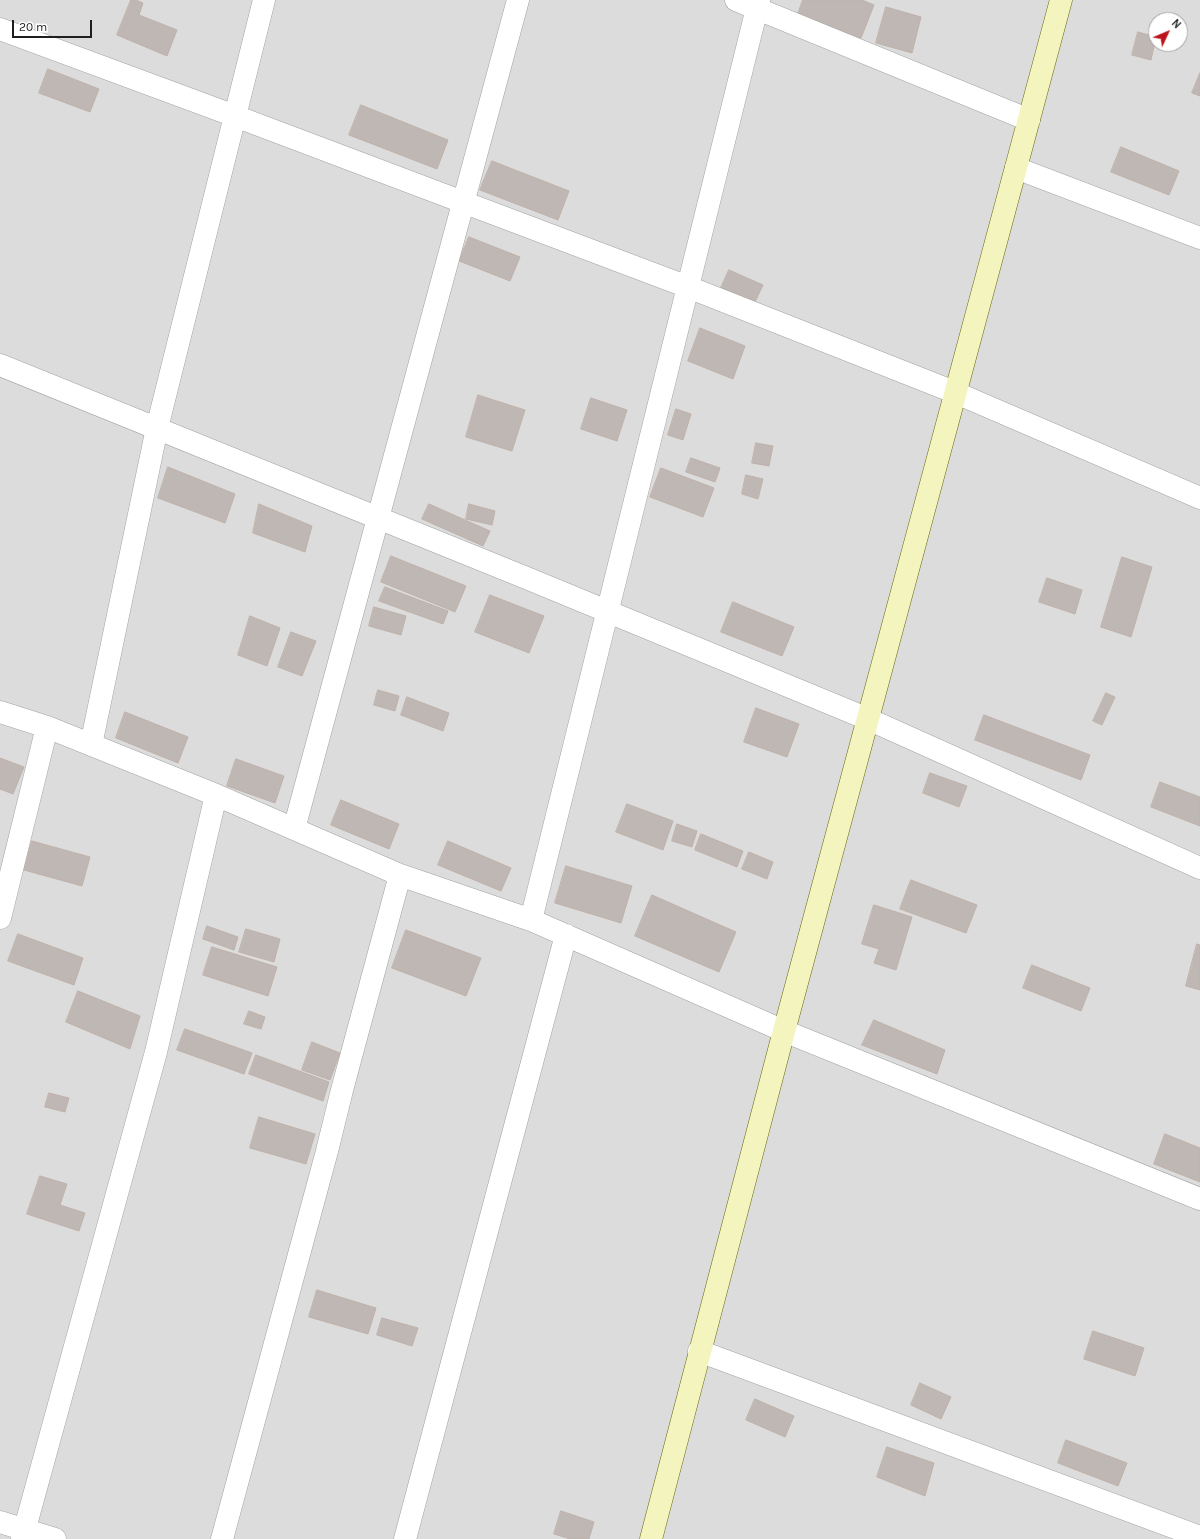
<!DOCTYPE html>
<style>
body{margin:0}
#map{position:relative;width:1200px;height:1539px;overflow:hidden;background:#efebe6;font-family:Karla,sans-serif}
canvas{display:block}
.north{position:absolute;left:1148px;top:12px;width:40px;height:40px;box-sizing:border-box;background:#fff;border:1px solid #a5a5a5;border-radius:50%;rotate:46deg;font-size:11px;font-weight:700;line-height:16px;text-align:center;color:#1f1f1f}
.north::after{content:'';display:block;margin:auto;width:14px;height:18px;background:#bc121b;clip-path:polygon(50% 0,100% 100%,50% 72%,0 100%)}
.scale{position:absolute;left:12px;top:20px;width:80px;height:18px;box-sizing:border-box;border:2px solid #1f1f1f;border-top:0;padding-left:5px;font-size:12px;line-height:14px;white-space:nowrap;color:#1f1f1f;-webkit-text-stroke:3px #fff;paint-order:stroke}
</style>
<div id="map">
<canvas width="1200" height="1539"></canvas>
<div class="north">N</div>
<div class="scale">20 m</div>
</div>
<script>
const context = document.querySelector('canvas').getContext('2d');
context.lineJoin = 'round';
function paint(path, color) { context.fillStyle = color; context.fill(path, 'evenodd'); }
function trace(path, color, width, dash) { context.strokeStyle = color; context.lineWidth = width; context.lineCap = dash ? 'butt' : 'round'; context.setLineDash(dash || []); context.stroke(path); }
paint(new Path2D(`
 M 0,0 L 1200,0 L 1200,1539 L 0,1539 ZM 1156,20 L 1180,20 L 1180,44 L 1156,44 Z`), '#dddcdc');
const building = new Path2D(`
 M 131,0 L 136,0 L 143,3 L 139,15 L 177,30 L 167,56 L 117,35 Z
 M 803,0 L 862,0 L 874,5 L 861,38 L 798,14 Z
 M 886,7 L 921,17 L 912,53 L 876,43 Z
 M 1138,32 L 1156,37 L 1151,60 L 1132,55 Z
 M 48,69 L 99,89 L 90,112 L 39,93 Z
 M 1200,73 L 1200,96 L 1192,93 Z
 M 361,105 L 448,140 L 437,169 L 349,135 Z
 M 1121,147 L 1179,171 L 1169,195 L 1111,172 Z
 M 492,161 L 569,191 L 558,220 L 480,190 Z
 M 469,237 L 520,257 L 510,281 L 459,261 Z
 M 729,270 L 763,285 L 755,302 L 721,288 Z
 M 700,328 L 745,346 L 733,379 L 688,361 Z
 M 478,395 L 525,410 L 512,451 L 466,437 Z
 M 591,398 L 627,410 L 617,441 L 581,429 Z
 M 676,409 L 691,414 L 683,440 L 668,435 Z
 M 756,443 L 773,446 L 769,466 L 752,463 Z
 M 691,458 L 720,468 L 715,482 L 686,472 Z
 M 168,467 L 235,494 L 225,523 L 158,498 Z
 M 661,468 L 714,488 L 703,517 L 650,497 Z
 M 746,475 L 763,479 L 758,499 L 742,494 Z
 M 259,504 L 312,526 L 305,552 L 253,533 Z
 M 429,504 L 490,531 L 483,546 L 422,519 Z
 M 469,504 L 495,511 L 492,525 L 466,519 Z
 M 391,556 L 466,586 L 455,612 L 381,582 Z
 M 1122,557 L 1152,567 L 1131,637 L 1101,627 Z
 M 1047,578 L 1082,590 L 1075,614 L 1039,602 Z
 M 385,587 L 448,611 L 443,624 L 379,601 Z
 M 490,595 L 544,616 L 529,653 L 475,632 Z
 M 733,602 L 794,627 L 782,656 L 721,632 Z
 M 374,607 L 406,616 L 401,635 L 369,626 Z
 M 250,616 L 280,628 L 267,666 L 238,655 Z
 M 291,632 L 316,641 L 302,676 L 278,667 Z
 M 378,690 L 399,696 L 395,711 L 374,705 Z
 M 1106,693 L 1115,697 L 1102,725 L 1093,721 Z
 M 407,697 L 449,713 L 443,731 L 401,715 Z
 M 756,708 L 799,724 L 787,757 L 744,742 Z
 M 125,712 L 188,737 L 178,763 L 116,738 Z
 M 984,715 L 1090,755 L 1081,780 L 975,740 Z
 M 0,758 L 24,767 L 13,794 L 0,789 Z
 M 236,759 L 284,776 L 275,803 L 227,786 Z
 M 930,773 L 967,786 L 959,807 L 923,793 Z
 M 1160,782 L 1200,797 L 1200,826 L 1151,807 Z
 M 341,800 L 399,824 L 389,849 L 331,825 Z
 M 627,804 L 673,821 L 663,850 L 616,832 Z
 M 677,824 L 697,831 L 692,847 L 672,841 Z
 M 701,834 L 743,851 L 737,867 L 695,850 Z
 M 32,841 L 90,857 L 82,886 L 24,870 Z
 M 448,841 L 511,868 L 501,891 L 438,865 Z
 M 749,852 L 773,862 L 767,879 L 742,869 Z
 M 566,866 L 632,886 L 621,923 L 555,903 Z
 M 911,880 L 977,905 L 966,933 L 900,909 Z
 M 652,895 L 736,932 L 719,972 L 635,936 Z
 M 874,905 L 912,917 L 896,970 L 874,963 L 879,949 L 862,944 Z
 M 207,926 L 238,937 L 234,950 L 203,939 Z
 M 246,929 L 280,939 L 274,962 L 239,952 Z
 M 406,930 L 481,958 L 466,996 L 392,968 Z
 M 18,934 L 83,958 L 74,985 L 8,961 Z
 M 1197,944 L 1200,945 L 1200,990 L 1186,986 Z
 M 212,947 L 277,967 L 268,996 L 203,975 Z
 M 1032,965 L 1090,988 L 1081,1011 L 1023,988 Z
 M 78,991 L 140,1016 L 130,1049 L 66,1022 Z
 M 249,1011 L 265,1017 L 261,1029 L 244,1024 Z
 M 874,1020 L 945,1050 L 937,1074 L 862,1045 Z
 M 185,1029 L 252,1053 L 244,1074 L 177,1050 Z
 M 312,1042 L 340,1053 L 330,1080 L 302,1070 Z
 M 256,1055 L 329,1082 L 323,1101 L 249,1074 Z
 M 49,1093 L 69,1098 L 65,1112 L 45,1107 Z
 M 259,1117 L 315,1134 L 306,1164 L 250,1148 Z
 M 1165,1134 L 1200,1148 L 1200,1182 L 1154,1164 Z
 M 40,1176 L 67,1184 L 60,1205 L 85,1213 L 79,1231 L 27,1214 Z
 M 317,1290 L 376,1308 L 368,1334 L 309,1317 Z
 M 382,1318 L 418,1328 L 412,1346 L 377,1335 Z
 M 1093,1331 L 1144,1348 L 1135,1376 L 1084,1359 Z
 M 920,1383 L 951,1397 L 941,1419 L 911,1405 Z
 M 755,1399 L 794,1416 L 785,1437 L 746,1420 Z
 M 1066,1440 L 1127,1463 L 1118,1486 L 1058,1463 Z
 M 887,1447 L 934,1463 L 925,1496 L 877,1477 Z
 M 561,1511 L 594,1522 L 589,1539 L 570,1539 L 554,1534 Z`);
paint(building, '#bfb7b3');
trace(building, '#bfb2aa', 1);
const street = new Path2D(`
 M 736,0 L 1029,120
 M 0,29 L 235,116 L 688,287 L 954,392 L 1200,498
 M 1016,168 L 1200,238
 M 0,365 L 529,579 L 868,719 L 1200,868
 M 0,712 L 47,727 L 216,795 L 400,875 L 531,920 L 784,1031 L 1200,1199
 M 91,745 L 157,428 L 264,0
 M 294,829 L 518,0
 M 0,918 L 47,727
 M 531,920 L 759,0
 M 699,1351 L 1200,1537
 M 0,1522 L 55,1539
 M 22,1539 L 156,1052 L 216,795
 M 222,1539 L 327,1151 L 342,1090 L 400,875
 M 405,1539 L 566,935`);
const secondary = new Path2D(`
 M 651,1539 L 784,1031 L 1061,0`);
trace(street, '#a3a3a3', 23);
trace(secondary, '#686d0f', 23);
trace(street, '#fff', 22);
trace(secondary, '#f4f4bf', 22);
</script>
